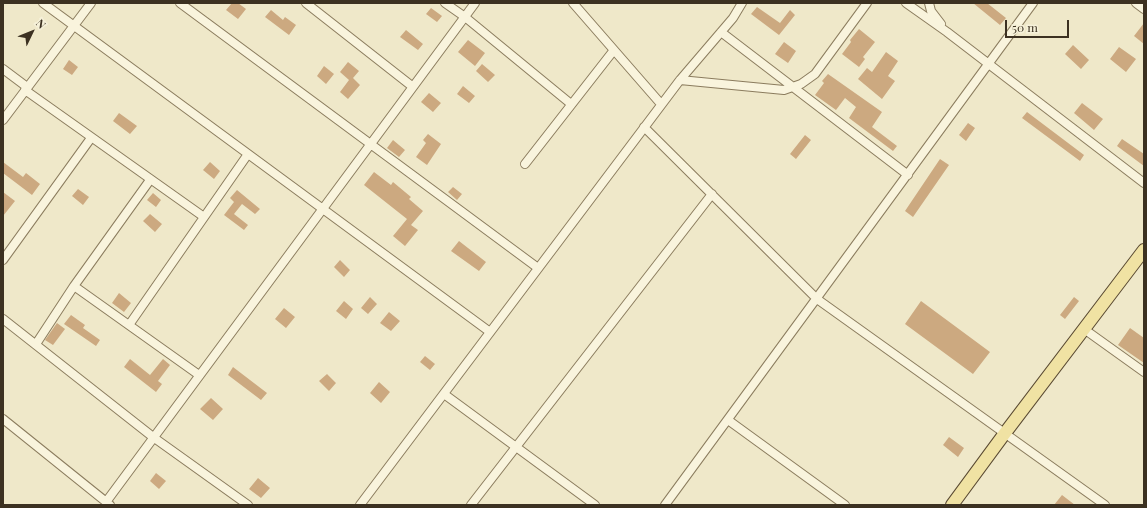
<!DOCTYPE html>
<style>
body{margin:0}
#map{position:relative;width:1147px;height:508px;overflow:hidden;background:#efe8c9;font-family:"Playfair Display",serif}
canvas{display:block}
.frame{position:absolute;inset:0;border:4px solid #3c3121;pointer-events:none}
.north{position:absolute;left:12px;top:12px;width:40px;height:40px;-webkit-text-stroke:3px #f6f1d9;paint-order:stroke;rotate:47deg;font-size:11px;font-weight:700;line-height:16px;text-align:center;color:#3c3121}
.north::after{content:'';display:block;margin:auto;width:14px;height:18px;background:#3c3121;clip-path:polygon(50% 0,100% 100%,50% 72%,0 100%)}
.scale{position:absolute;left:1005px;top:20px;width:64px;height:18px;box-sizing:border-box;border:2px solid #3c3121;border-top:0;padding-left:5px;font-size:12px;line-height:14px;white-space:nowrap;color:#3c3121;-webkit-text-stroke:3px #f6f1d9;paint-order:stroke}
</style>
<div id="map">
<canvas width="1147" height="508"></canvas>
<div class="frame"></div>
<div class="north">N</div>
<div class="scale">50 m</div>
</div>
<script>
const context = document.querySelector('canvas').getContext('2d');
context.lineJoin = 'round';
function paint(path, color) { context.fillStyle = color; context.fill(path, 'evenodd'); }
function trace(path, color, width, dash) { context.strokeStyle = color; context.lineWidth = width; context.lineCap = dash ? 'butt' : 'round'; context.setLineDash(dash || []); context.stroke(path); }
paint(new Path2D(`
 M 232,3 L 238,3 L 246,9 L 238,19 L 226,10 Z
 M 973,3 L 987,3 L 1006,18 L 1000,25 Z
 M 757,7 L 780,23 L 790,10 L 795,15 L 779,35 L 751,14 Z
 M 431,8 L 442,16 L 437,22 L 426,14 Z
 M 271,10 L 283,20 L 285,17 L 296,25 L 289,35 L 265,17 Z
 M 1144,23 L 1144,44 L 1134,36 Z
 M 859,29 L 875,42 L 863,57 L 865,59 L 859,67 L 842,54 L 851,42 L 850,40 Z
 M 406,30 L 423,44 L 418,50 L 400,37 Z
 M 468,40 L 485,53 L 475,66 L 458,52 Z
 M 784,42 L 796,51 L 788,63 L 775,54 Z
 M 1073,45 L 1089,60 L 1081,69 L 1065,54 Z
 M 1119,47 L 1136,59 L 1126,72 L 1110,59 Z
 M 886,52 L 898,61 L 888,76 L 895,81 L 882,99 L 858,79 L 867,68 L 872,72 Z
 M 69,60 L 78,67 L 72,75 L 63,69 Z
 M 348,62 L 359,71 L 353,78 L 360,85 L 348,99 L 340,92 L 349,80 L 340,72 Z
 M 482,64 L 495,75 L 488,82 L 476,71 Z
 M 324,66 L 334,74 L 326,84 L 317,76 Z
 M 828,74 L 882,112 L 872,127 L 897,146 L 893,151 L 849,118 L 856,107 L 845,98 L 836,110 L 815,95 L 824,83 L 822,81 Z
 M 463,86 L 475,96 L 469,103 L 457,94 Z
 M 429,93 L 441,103 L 433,112 L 421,102 Z
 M 1082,103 L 1103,119 L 1094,130 L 1074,113 Z
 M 1027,112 L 1084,155 L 1080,161 L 1022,118 Z
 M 119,113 L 137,126 L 130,134 L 113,121 Z
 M 968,123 L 975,128 L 966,141 L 959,135 Z
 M 428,134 L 441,144 L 427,165 L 416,157 L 426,143 L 423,140 Z
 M 805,135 L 811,140 L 796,159 L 790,154 Z
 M 1122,139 L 1144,154 L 1144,166 L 1117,146 Z
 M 393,140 L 405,150 L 399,157 L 387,148 Z
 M 940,159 L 949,165 L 913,217 L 905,211 Z
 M 3,162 L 23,177 L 26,173 L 40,184 L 32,195 L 3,173 Z
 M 210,162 L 220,171 L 214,179 L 203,170 Z
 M 374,172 L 391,185 L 393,182 L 411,197 L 409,199 L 423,211 L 411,225 L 418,230 L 405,246 L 393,236 L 407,219 L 364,185 Z
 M 453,187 L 462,194 L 457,200 L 448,192 Z
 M 78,189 L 89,197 L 83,205 L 72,196 Z
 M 237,190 L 260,209 L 255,214 L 242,204 L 234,214 L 248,225 L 244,230 L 224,215 L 234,202 L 230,198 Z
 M 3,192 L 15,201 L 3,216 Z
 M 153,193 L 161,200 L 156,207 L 147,200 Z
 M 150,214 L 162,224 L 155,232 L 143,221 Z
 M 459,241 L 486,262 L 479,271 L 451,251 Z
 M 340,260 L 350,270 L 344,277 L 334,267 Z
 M 119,293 L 131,303 L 124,312 L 112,303 Z
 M 370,297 L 377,304 L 368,314 L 361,308 Z
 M 1074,297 L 1079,301 L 1065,319 L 1060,315 Z
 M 344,301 L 353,309 L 346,319 L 336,311 Z
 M 921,301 L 990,352 L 973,374 L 905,324 Z
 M 284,308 L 295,317 L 286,328 L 275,319 Z
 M 389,312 L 400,321 L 391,331 L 380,323 Z
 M 71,315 L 85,325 L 83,328 L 100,340 L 96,346 L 64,324 Z
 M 57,323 L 65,329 L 53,345 L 45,340 Z
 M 1130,328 L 1144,338 L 1144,363 L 1118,345 Z
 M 425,356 L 435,364 L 430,370 L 420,362 Z
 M 130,359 L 150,375 L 163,359 L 170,365 L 158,381 L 162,384 L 156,392 L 124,367 Z
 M 233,367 L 267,393 L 261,400 L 228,375 Z
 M 327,374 L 336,383 L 329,391 L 319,381 Z
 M 379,382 L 390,392 L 381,403 L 370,393 Z
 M 211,398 L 223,409 L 213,420 L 200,409 Z
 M 949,437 L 964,448 L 958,457 L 943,445 Z
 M 156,473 L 166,481 L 159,489 L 150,481 Z
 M 258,478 L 270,488 L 261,498 L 249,489 Z
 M 1062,495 L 1075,505 L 1054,505 Z`), '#cca980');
const street = new Path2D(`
 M 43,3 L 490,332
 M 180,3 L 538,268
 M 306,3 L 413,87
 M 445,3 L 465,17 L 571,104
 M 573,3 L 661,104
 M 906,3 L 947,32 L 1144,183
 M 929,3 L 931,11 L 941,24
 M 1136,3 L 1144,9
 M 721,32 L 908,175
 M 3,69 L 27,87
 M 680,80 L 784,90 L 801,84 L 815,74 L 867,3
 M 25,90 L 204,217
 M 3,120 L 91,3
 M 644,127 L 817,299 L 1105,505
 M 525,164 L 614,50
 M 3,260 L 91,138
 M 74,286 L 199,375
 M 3,319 L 153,437 L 248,505
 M 129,325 L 248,154
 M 1084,329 L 1144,372
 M 36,344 L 74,286 L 150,180
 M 444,394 L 595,505
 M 3,419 L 110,505
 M 728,420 L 845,505
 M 106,502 L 475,3
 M 360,505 L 680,80 L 733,18 L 742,3
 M 471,505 L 712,194
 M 665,505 L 1033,3`);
const primary = new Path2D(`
 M 952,505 L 1005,433 L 1144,250`);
trace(street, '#8b7c5e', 10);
trace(primary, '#594931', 14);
trace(street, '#f9f4dd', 8);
trace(primary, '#f0e2a3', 12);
</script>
